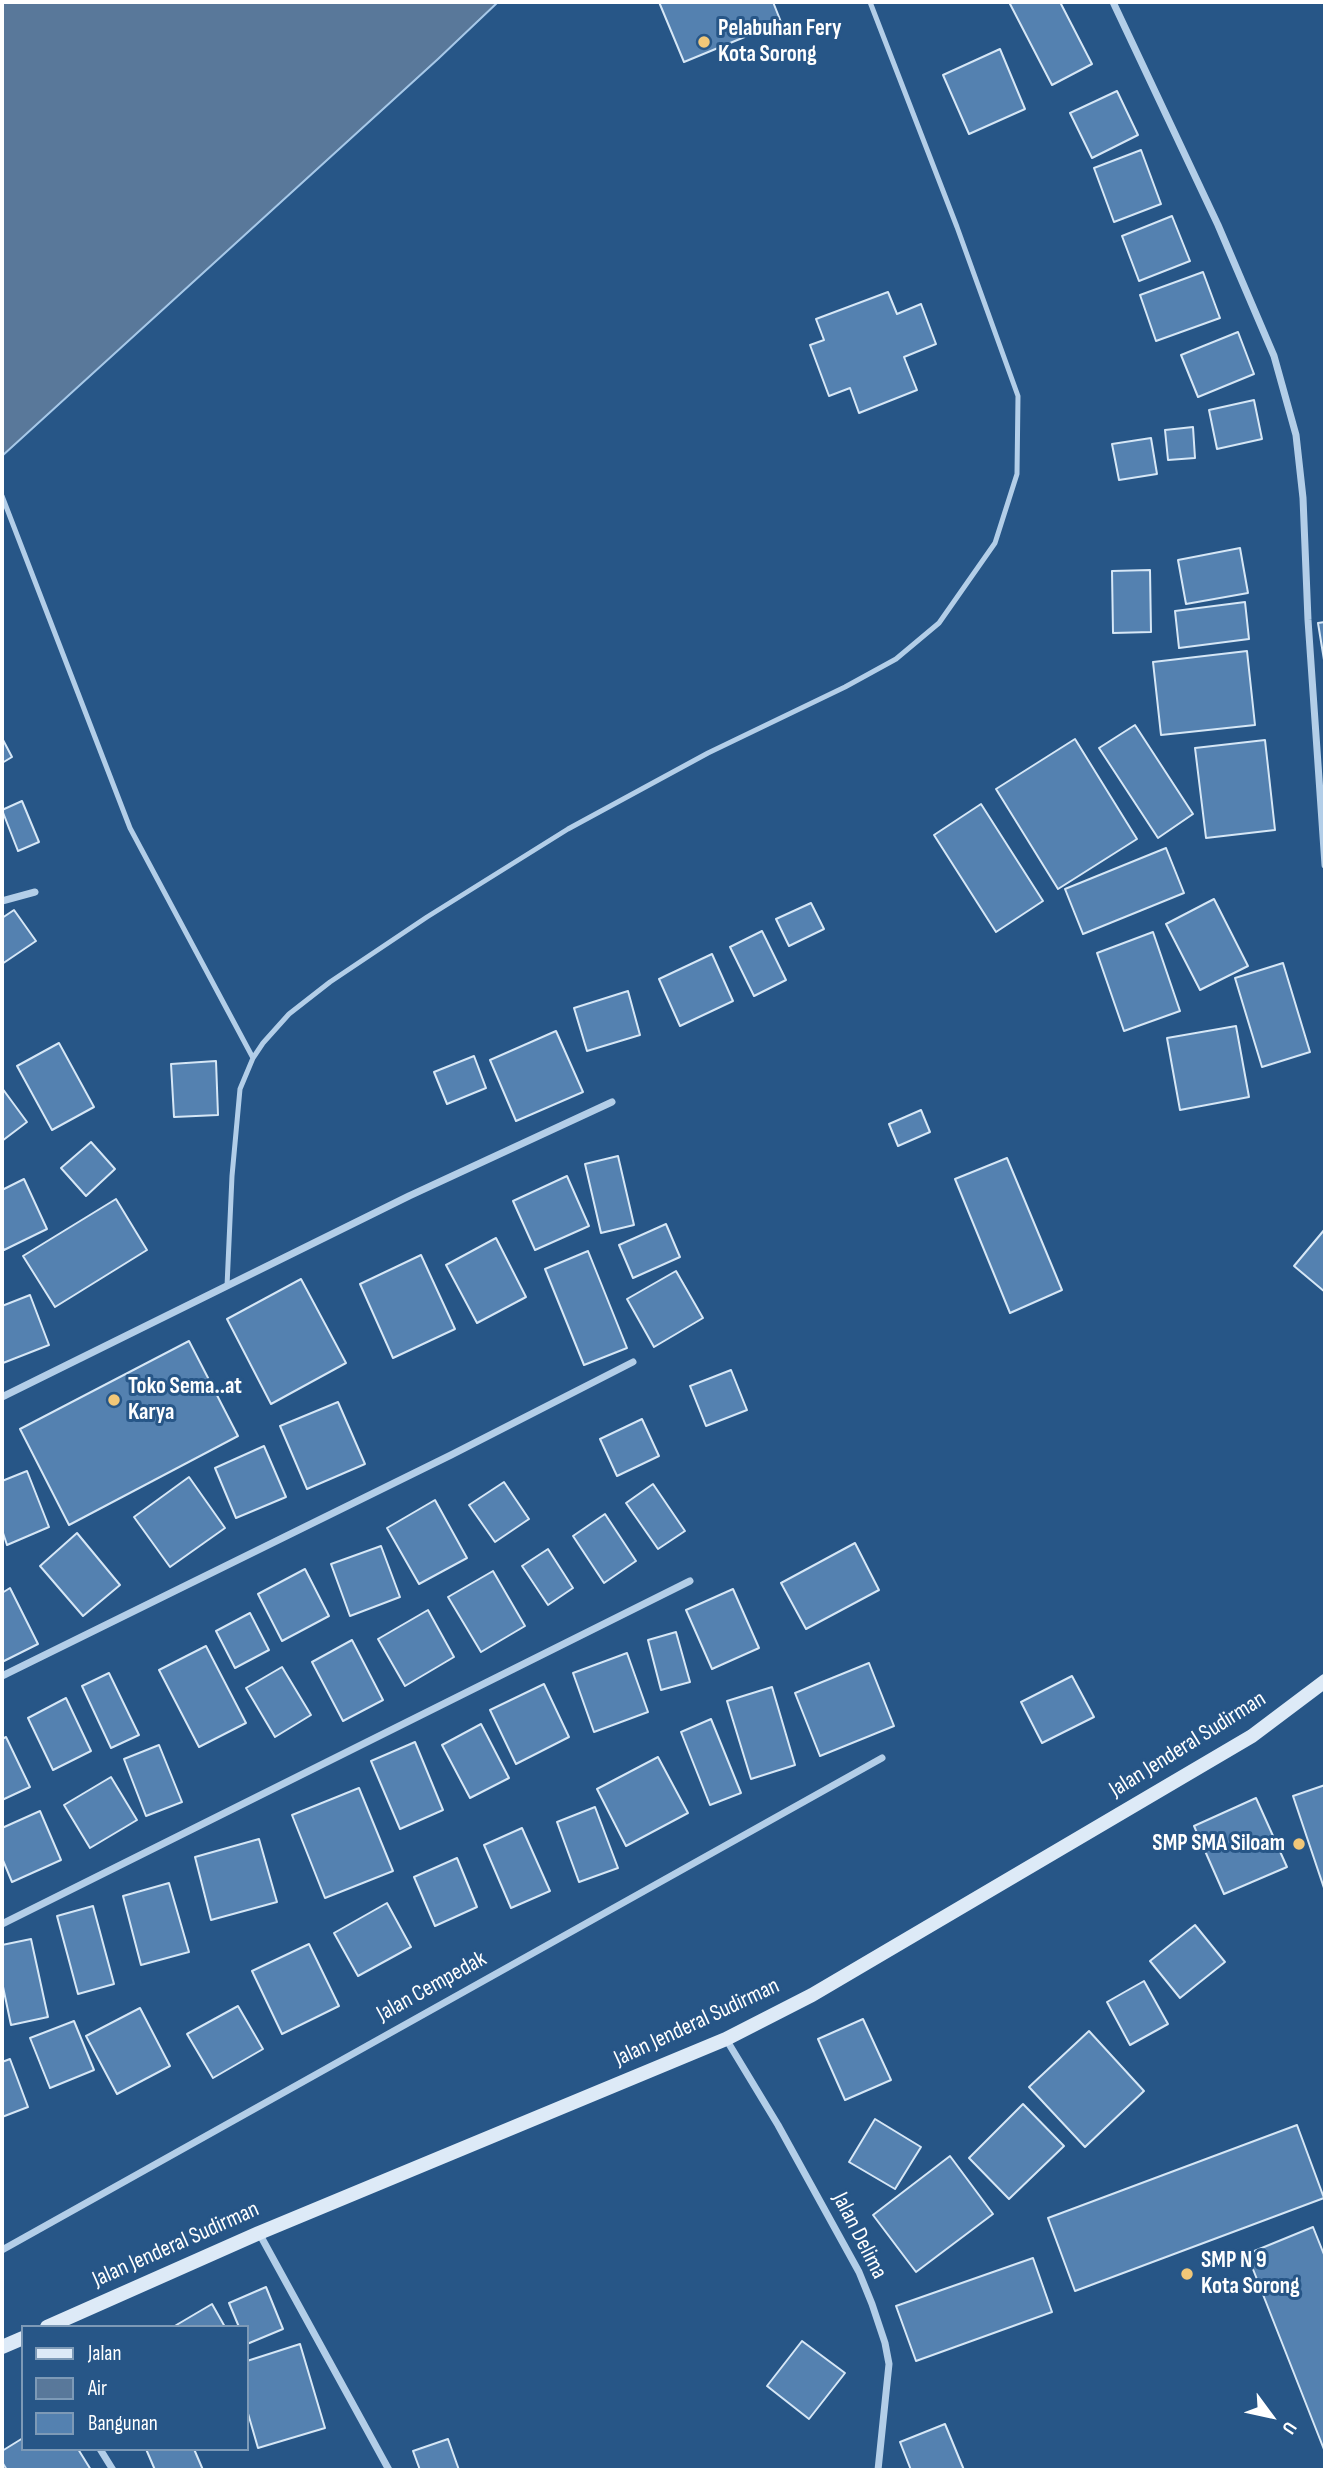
<!DOCTYPE html>
<style>
body{margin:0}
#map{position:relative;width:1327px;height:2472px;overflow:hidden;background:#275687;font-family:"Sofia Sans Condensed",sans-serif}
canvas{display:block}
.frame{position:absolute;inset:0;border:4px solid #fff;pointer-events:none}
.legend{position:absolute;left:21px;top:2325px;width:228px;height:126px;box-sizing:border-box;background:#275687;border:2px solid #7d9ab7;margin:0;padding:9px 12px;list-style:none;font-size:21px;color:#fff}
.legend li{display:flex;align-items:center;gap:14px;height:35px}
.legend b{width:35px;border:2px solid #7d9ab7}
.north{position:absolute;left:1236px;top:2381px;width:70px;height:70px;-webkit-text-stroke:5px #275687;paint-order:stroke;rotate:123deg;font-size:19px;font-weight:700;line-height:28px;text-align:center;color:#fff}
.north::after{content:'';display:block;margin:auto;width:24px;height:32px;background:#fff;clip-path:polygon(50% 0,100% 100%,50% 72%,0 100%)}
</style>
<div id="map">
<canvas width="1327" height="2472"></canvas>
<div class="frame"></div>
<ul class="legend">
<li><b style="height:9px;background:#ddeaf7"></b>Jalan</li>
<li><b style="height:19px;background:#59789a"></b>Air</li>
<li><b style="height:19px;background:#5481b0"></b>Bangunan</li>
</ul>
<div class="north">U</div>
</div>
<script>
const context = document.querySelector('canvas').getContext('2d');
context.lineJoin = 'round';
function paint(path, color) { context.fillStyle = color; context.fill(path, 'evenodd'); }
function trace(path, color, width, dash) { context.strokeStyle = color; context.lineWidth = width; context.lineCap = dash ? 'butt' : 'round'; context.setLineDash(dash || []); context.stroke(path); }
function label(font, color, halo, rows, align = 'center') {
  context.font = font + ' "Sofia Sans Condensed",sans-serif'; context.lineWidth = 6; context.setLineDash([]); context.textBaseline = 'middle'; context.strokeStyle = halo; context.fillStyle = color; for (const [text, x, y, turn = 0] of rows) {
    context.save(); context.translate(x, y); context.rotate((+turn || 0) * Math.PI / 180); context.textAlign = isNaN(turn) ? turn : align; if (halo) context.strokeText(text, 0, 0); context.fillText(text, 0, 0); context.restore();
  }
}
const water = new Path2D(`
 M 2,2 L 498,2 L 438,59 L 2,456 Z`);
paint(water, '#59789a');
trace(water, '#a7c9e9', 2);
const building = new Path2D(`
 M 659,2 L 773,2 L 781,22 L 684,62 Z
 M 1009,2 L 1060,2 L 1092,64 L 1052,85 Z
 M 1000,49 L 1025,109 L 969,134 L 943,75 Z
 M 1117,91 L 1138,135 L 1092,158 L 1070,113 Z
 M 1141,150 L 1161,204 L 1114,222 L 1094,168 Z
 M 1172,216 L 1190,261 L 1139,281 L 1122,236 Z
 M 1203,272 L 1220,318 L 1156,341 L 1140,295 Z
 M 888,292 L 897,314 L 921,304 L 936,344 L 904,357 L 917,390 L 859,413 L 850,388 L 829,396 L 810,345 L 824,340 L 816,319 Z
 M 1238,332 L 1254,374 L 1198,397 L 1181,355 Z
 M 1254,400 L 1262,439 L 1217,449 L 1209,410 Z
 M 1193,427 L 1195,458 L 1168,460 L 1165,430 Z
 M 1151,438 L 1157,474 L 1119,480 L 1112,444 Z
 M 1240,548 L 1248,593 L 1186,604 L 1178,560 Z
 M 1150,570 L 1151,632 L 1113,633 L 1112,571 Z
 M 1245,602 L 1249,639 L 1179,648 L 1175,611 Z
 M 1325,622 L 1325,666 L 1318,623 Z
 M 1247,651 L 1255,725 L 1161,735 L 1153,662 Z
 M 1135,725 L 1193,814 L 1158,838 L 1099,748 Z
 M 2,738 L 12,757 L 2,763 Z
 M 1075,739 L 1137,839 L 1058,889 L 996,789 Z
 M 1265,740 L 1275,830 L 1206,838 L 1195,748 Z
 M 22,801 L 39,842 L 18,851 L 2,810 Z
 M 981,804 L 1043,901 L 996,932 L 934,835 Z
 M 1166,848 L 1184,893 L 1083,934 L 1065,889 Z
 M 1214,899 L 1248,966 L 1200,990 L 1166,924 Z
 M 811,903 L 824,929 L 789,946 L 776,919 Z
 M 14,910 L 36,941 L 2,964 L 2,918 Z
 M 762,931 L 786,980 L 754,996 L 730,947 Z
 M 1153,932 L 1180,1011 L 1124,1031 L 1097,953 Z
 M 712,954 L 733,1001 L 680,1026 L 659,979 Z
 M 1283,963 L 1310,1052 L 1262,1067 L 1235,978 Z
 M 628,991 L 640,1035 L 587,1051 L 574,1008 Z
 M 1236,1026 L 1249,1097 L 1180,1110 L 1167,1038 Z
 M 556,1031 L 583,1092 L 516,1121 L 490,1060 Z
 M 59,1043 L 94,1107 L 52,1130 L 17,1066 Z
 M 474,1056 L 486,1088 L 447,1104 L 434,1072 Z
 M 216,1061 L 218,1115 L 174,1117 L 171,1064 Z
 M 2,1088 L 27,1122 L 2,1141 Z
 M 921,1110 L 930,1132 L 898,1146 L 889,1124 Z
 M 91,1142 L 115,1169 L 86,1196 L 61,1168 Z
 M 618,1156 L 634,1225 L 601,1233 L 585,1164 Z
 M 1007,1158 L 1062,1290 L 1010,1313 L 955,1179 Z
 M 567,1176 L 589,1226 L 535,1250 L 513,1201 Z
 M 24,1179 L 47,1229 L 4,1250 L 2,1245 L 2,1190 Z
 M 116,1199 L 147,1250 L 55,1307 L 23,1256 Z
 M 666,1224 L 680,1257 L 633,1278 L 619,1245 Z
 M 1325,1229 L 1325,1292 L 1294,1266 Z
 M 496,1238 L 526,1297 L 477,1323 L 446,1265 Z
 M 588,1251 L 627,1348 L 584,1365 L 545,1269 Z
 M 421,1255 L 455,1329 L 393,1358 L 360,1284 Z
 M 676,1271 L 703,1318 L 654,1347 L 627,1299 Z
 M 301,1279 L 346,1363 L 271,1404 L 227,1319 Z
 M 30,1295 L 49,1345 L 3,1363 L 2,1306 Z
 M 189,1341 L 238,1436 L 69,1525 L 20,1429 Z
 M 731,1370 L 747,1410 L 706,1426 L 690,1386 Z
 M 338,1402 L 365,1464 L 307,1489 L 280,1426 Z
 M 642,1419 L 659,1456 L 617,1476 L 600,1439 Z
 M 264,1446 L 286,1497 L 236,1518 L 215,1468 Z
 M 27,1471 L 49,1527 L 7,1545 L 2,1530 L 2,1481 Z
 M 189,1477 L 225,1528 L 170,1567 L 134,1517 Z
 M 504,1482 L 529,1519 L 495,1542 L 469,1505 Z
 M 653,1484 L 685,1531 L 658,1549 L 626,1503 Z
 M 435,1500 L 467,1558 L 419,1584 L 387,1528 Z
 M 605,1514 L 636,1561 L 604,1583 L 573,1536 Z
 M 77,1533 L 120,1585 L 83,1616 L 40,1566 Z
 M 855,1543 L 879,1590 L 806,1629 L 781,1583 Z
 M 381,1546 L 400,1597 L 350,1616 L 331,1564 Z
 M 548,1549 L 573,1588 L 548,1605 L 522,1566 Z
 M 305,1569 L 329,1616 L 282,1641 L 258,1594 Z
 M 493,1571 L 525,1626 L 481,1652 L 448,1597 Z
 M 10,1588 L 38,1644 L 2,1662 L 2,1593 Z
 M 733,1589 L 759,1648 L 712,1669 L 686,1610 Z
 M 428,1610 L 454,1657 L 405,1686 L 378,1639 Z
 M 250,1613 L 269,1650 L 235,1668 L 216,1631 Z
 M 676,1632 L 690,1682 L 661,1690 L 648,1640 Z
 M 352,1640 L 383,1700 L 343,1721 L 312,1662 Z
 M 206,1646 L 246,1723 L 199,1747 L 159,1670 Z
 M 627,1653 L 648,1712 L 594,1732 L 573,1673 Z
 M 869,1663 L 894,1726 L 820,1756 L 795,1693 Z
 M 282,1667 L 311,1715 L 275,1737 L 246,1688 Z
 M 109,1673 L 139,1735 L 111,1748 L 82,1686 Z
 M 1072,1676 L 1094,1717 L 1042,1743 L 1021,1702 Z
 M 544,1684 L 569,1737 L 516,1764 L 490,1710 Z
 M 772,1687 L 795,1765 L 751,1779 L 727,1701 Z
 M 66,1698 L 91,1751 L 53,1770 L 28,1718 Z
 M 711,1719 L 741,1793 L 710,1805 L 681,1732 Z
 M 481,1724 L 509,1778 L 470,1798 L 442,1745 Z
 M 6,1737 L 30,1787 L 2,1800 L 2,1739 Z
 M 415,1742 L 443,1810 L 400,1829 L 371,1761 Z
 M 159,1745 L 182,1802 L 146,1816 L 124,1759 Z
 M 658,1757 L 688,1813 L 626,1846 L 597,1789 Z
 M 111,1777 L 137,1820 L 90,1848 L 64,1805 Z
 M 1325,1785 L 1325,1891 L 1293,1796 Z
 M 359,1788 L 393,1871 L 325,1898 L 292,1815 Z
 M 1256,1798 L 1287,1867 L 1224,1894 L 1194,1826 Z
 M 595,1807 L 618,1868 L 579,1882 L 557,1822 Z
 M 40,1811 L 61,1860 L 12,1882 L 2,1858 L 2,1828 Z
 M 522,1828 L 550,1891 L 511,1908 L 484,1845 Z
 M 259,1839 L 277,1902 L 211,1920 L 195,1857 Z
 M 457,1858 L 477,1907 L 435,1926 L 414,1877 Z
 M 169,1883 L 189,1952 L 141,1965 L 123,1896 Z
 M 387,1903 L 411,1947 L 358,1976 L 334,1933 Z
 M 93,1906 L 114,1984 L 78,1994 L 57,1916 Z
 M 1195,1925 L 1225,1962 L 1180,1998 L 1150,1961 Z
 M 31,1939 L 48,2017 L 11,2025 L 2,1982 L 2,1945 Z
 M 309,1944 L 339,2006 L 282,2034 L 252,1971 Z
 M 1144,1981 L 1168,2024 L 1130,2045 L 1107,2002 Z
 M 238,2006 L 263,2049 L 213,2078 L 187,2034 Z
 M 140,2008 L 170,2066 L 117,2094 L 86,2036 Z
 M 863,2019 L 891,2080 L 845,2100 L 818,2039 Z
 M 74,2021 L 94,2070 L 50,2088 L 30,2038 Z
 M 1089,2031 L 1144,2091 L 1085,2147 L 1029,2087 Z
 M 10,2059 L 28,2107 L 2,2117 L 2,2062 Z
 M 1023,2104 L 1064,2146 L 1009,2199 L 969,2158 Z
 M 875,2119 L 921,2147 L 895,2189 L 849,2162 Z
 M 1297,2125 L 1324,2198 L 1075,2291 L 1048,2218 Z
 M 950,2156 L 993,2214 L 916,2272 L 873,2215 Z
 M 1313,2227 L 1325,2257 L 1325,2452 L 1247,2254 Z
 M 1033,2258 L 1052,2312 L 916,2361 L 896,2306 Z
 M 266,2287 L 283,2329 L 247,2344 L 247,2327 L 239,2327 L 229,2303 Z
 M 212,2304 L 225,2327 L 173,2327 Z
 M 802,2341 L 845,2373 L 809,2419 L 767,2386 Z
 M 300,2344 L 325,2428 L 258,2448 L 247,2410 L 247,2361 Z
 M 945,2424 L 964,2470 L 911,2470 L 900,2442 Z
 M 23,2438 L 23,2449 L 78,2449 L 91,2470 L 7,2470 L 2,2462 L 2,2451 Z
 M 448,2439 L 459,2470 L 420,2470 L 413,2451 Z
 M 146,2449 L 194,2449 L 203,2470 L 155,2470 Z`);
paint(building, '#5481b0');
trace(building, '#d6e7f6', 2);
trace(new Path2D(`
 M 2,496 L 130,828 L 253,1058
 M 227,1286 L 232,1176 L 240,1089 L 253,1058 L 263,1043 L 289,1014 L 330,982 L 427,917 L 568,829 L 708,753 L 845,687 L 896,659 L 939,623 L 995,543 L 1017,474 L 1018,396 L 957,227 L 870,2`), '#b3cee8', 5);
trace(new Path2D(`
 M 1113,2 L 1218,225 L 1274,356 L 1296,435 L 1303,498 L 1308,620 L 1325,865
 M 2,901 L 35,892
 M 2,1397 L 409,1196 L 612,1102
 M 2,1676 L 451,1455 L 633,1362
 M 2,1924 L 690,1581
 M 726,2039 L 778,2125 L 859,2272 L 872,2304 L 885,2343 L 889,2364 L 878,2470
 M 259,2233 L 389,2470
 M 2,2250 L 882,1758
 M 100,2449 L 113,2470`), '#b3cee8', 7);
trace(new Path2D(`
 M 47,2327 L 259,2233 L 726,2039 L 812,1995 L 1252,1736 L 1325,1681
 M 2,2347 L 23,2338`), '#ddeaf7', 14);
for (const [x, y, r, color] of [
 [704,42,7,"#f1c778"],
 [114,1400,7,"#f1c778"],
 [1299,1844,7,"#f1c778"],
 [1187,2274,7,"#f1c778"]
]) { const dot = new Path2D(); dot.arc(x, y, r, 0, 2 * Math.PI); context.fillStyle = color; context.fill(dot); trace(dot, '#275687', 2.5); }
label('bold 23px', '#fff', '#275687', [
 ["Pelabuhan Fery",718,29],
 ["Kota Sorong",718,55],
 ["Toko Sema..at",128,1387],
 ["Karya",128,1413],
 ["SMP SMA Siloam",1285,1844,"right"],
 ["SMP N 9",1201,2261],
 ["Kota Sorong",1201,2287]
], 'left');
label('23px', '#fff', '#275687', [
 ["Jalan Jenderal Sudirman",1188,1745,-32],
 ["Jalan Cempedak",432,1987,-29],
 ["Jalan Jenderal Sudirman",697,2023,-25],
 ["Jalan Delima",859,2236,63],
 ["Jalan Jenderal Sudirman",176,2245,-24]
]);
</script>
